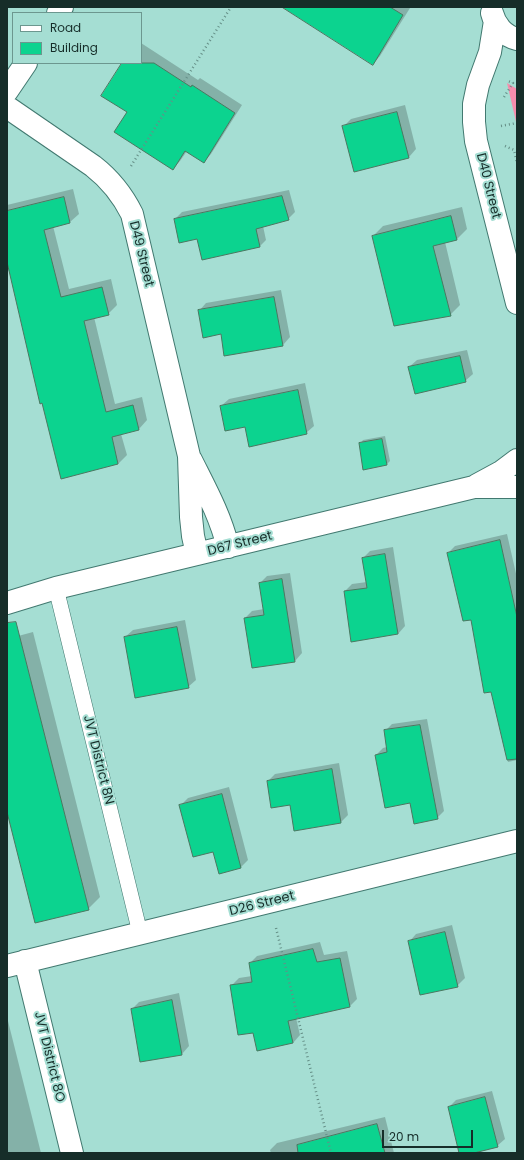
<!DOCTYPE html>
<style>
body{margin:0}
#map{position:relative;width:524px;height:1160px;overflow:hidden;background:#a5ded3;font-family:Poppins,sans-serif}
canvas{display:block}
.frame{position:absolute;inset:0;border:8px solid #162d29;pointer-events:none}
.legend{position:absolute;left:12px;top:12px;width:130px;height:52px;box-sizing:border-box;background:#a5ded3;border:1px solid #6c978f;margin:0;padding:5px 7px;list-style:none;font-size:12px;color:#162d29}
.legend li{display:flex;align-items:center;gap:8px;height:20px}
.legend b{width:20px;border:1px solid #6c978f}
.scale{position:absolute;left:382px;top:1130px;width:91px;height:18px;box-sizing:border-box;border:2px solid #162d29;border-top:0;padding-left:5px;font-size:12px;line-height:14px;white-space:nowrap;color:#162d29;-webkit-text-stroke:3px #a5ded3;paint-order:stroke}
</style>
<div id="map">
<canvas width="524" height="1160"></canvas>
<div class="frame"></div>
<ul class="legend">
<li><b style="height:5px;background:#fff"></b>Road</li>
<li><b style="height:11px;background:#0cd38f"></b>Building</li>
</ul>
<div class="scale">20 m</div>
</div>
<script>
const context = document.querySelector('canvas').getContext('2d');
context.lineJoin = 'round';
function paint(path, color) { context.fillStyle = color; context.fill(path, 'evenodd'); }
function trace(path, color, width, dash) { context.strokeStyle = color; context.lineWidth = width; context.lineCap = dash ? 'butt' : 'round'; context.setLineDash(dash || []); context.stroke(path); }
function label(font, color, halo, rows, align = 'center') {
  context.font = font + ' Poppins,sans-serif'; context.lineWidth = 4; context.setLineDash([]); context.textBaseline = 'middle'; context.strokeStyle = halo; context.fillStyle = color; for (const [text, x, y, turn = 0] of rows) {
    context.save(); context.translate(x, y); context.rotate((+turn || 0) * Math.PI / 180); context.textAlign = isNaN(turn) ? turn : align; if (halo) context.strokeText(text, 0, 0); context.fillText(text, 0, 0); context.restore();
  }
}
paint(new Path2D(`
 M 507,83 L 517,89 L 517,126 Z`), '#f68dad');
paint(new Path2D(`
 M 283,7 L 409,7 L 410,8 L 380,56 L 373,64 Z
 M 141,43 L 198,80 L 200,78 L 242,105 L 211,154 L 204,162 L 187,151 L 180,161 L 173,169 L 128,112 L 124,63 L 141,63 Z
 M 405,105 L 416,149 L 409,157 L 343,127 L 351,119 Z
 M 73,189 L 79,214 L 70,222 L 53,226 L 69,289 L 111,279 L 117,305 L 108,314 L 94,317 L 115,404 L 142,397 L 147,420 L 139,429 L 121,434 L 127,455 L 118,464 L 61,478 L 10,270 L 7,271 L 7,205 Z
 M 289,190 L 295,212 L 288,219 L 263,226 L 266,240 L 260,246 L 198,238 L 175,219 L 182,212 Z
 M 462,207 L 467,229 L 457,239 L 445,242 L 460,305 L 450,315 L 373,236 L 383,226 Z
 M 281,290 L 290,337 L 283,345 L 225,355 L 222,333 L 199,311 L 206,303 Z
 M 467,350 L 473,374 L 465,381 L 409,367 L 417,360 Z
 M 305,383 L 314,426 L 306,433 L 246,426 L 221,406 L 229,399 Z
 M 385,436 L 390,461 L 386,465 L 360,444 L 363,440 Z
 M 507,534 L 517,578 L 517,760 L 508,762 L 492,691 L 472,619 L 448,553 L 455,546 Z
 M 393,547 L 405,626 L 398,634 L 345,591 L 352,584 L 367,582 L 363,558 L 370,551 Z
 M 290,573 L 302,653 L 295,661 L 245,618 L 252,611 L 264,609 L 260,583 L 267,576 Z
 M 185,620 L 196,680 L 188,687 L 125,637 L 133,630 Z
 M 33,632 L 100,897 L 88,909 L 7,808 L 7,639 Z
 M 427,719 L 444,811 L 437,818 L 411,802 L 376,755 L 383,748 L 387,747 L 385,731 L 392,724 Z
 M 339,763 L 348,815 L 341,822 L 295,830 L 291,804 L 268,781 L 275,774 Z
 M 229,787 L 248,860 L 241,867 L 219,873 L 214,851 L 180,806 L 188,798 Z
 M 452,925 L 465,978 L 457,986 L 409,942 L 416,934 Z
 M 320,942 L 324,955 L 347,951 L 357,999 L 350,1006 L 296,1018 L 300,1035 L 293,1043 L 254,1032 L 231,986 L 239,978 L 252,976 L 250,963 L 257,956 Z
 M 179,993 L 189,1046 L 182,1054 L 141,1061 L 132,1009 L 139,1002 Z
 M 7,1017 L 41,1153 L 7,1153 Z
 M 492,1091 L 505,1139 L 497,1146 L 470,1153 L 460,1153 L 449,1107 L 456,1100 Z
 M 385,1117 L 394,1153 L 271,1153 L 270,1150 L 277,1143 Z`), '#0003');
const building = new Path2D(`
 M 282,7 L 390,7 L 403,15 L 373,65 Z
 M 122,63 L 154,63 L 191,87 L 192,85 L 235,113 L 204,163 L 185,151 L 173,170 L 114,132 L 127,112 L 101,96 Z
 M 397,112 L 409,158 L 354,172 L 342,126 Z
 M 282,196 L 289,220 L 256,229 L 260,247 L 202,260 L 197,239 L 179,243 L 174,219 Z
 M 64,197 L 70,223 L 44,230 L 61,297 L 102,287 L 109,315 L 84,321 L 106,412 L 133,405 L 139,430 L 112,437 L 118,464 L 61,479 L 42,403 L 40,404 L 7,262 L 7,211 Z
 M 451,216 L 457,240 L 433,246 L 451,316 L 394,326 L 372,236 Z
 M 274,297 L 283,346 L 224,356 L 221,334 L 203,338 L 198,310 Z
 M 460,356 L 466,382 L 415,394 L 408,367 Z
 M 298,390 L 307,434 L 249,447 L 245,427 L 225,431 L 220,406 Z
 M 382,439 L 387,465 L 363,470 L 359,443 Z
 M 500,540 L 517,617 L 517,759 L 507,760 L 491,692 L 484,693 L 471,620 L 463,621 L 447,553 Z
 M 385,554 L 398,634 L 351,642 L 344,591 L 367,588 L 362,558 Z
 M 282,579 L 295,662 L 252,668 L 244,618 L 264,615 L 259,583 Z
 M 16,622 L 89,910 L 35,923 L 7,812 L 7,623 Z
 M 177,627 L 189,688 L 135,698 L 124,637 Z
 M 420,725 L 438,819 L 414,824 L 410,803 L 385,808 L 375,755 L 387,752 L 384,730 Z
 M 332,769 L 341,823 L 294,831 L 290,805 L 271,808 L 267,781 Z
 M 222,794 L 241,868 L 219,874 L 213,852 L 193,857 L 179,805 Z
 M 445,932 L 458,987 L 420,995 L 408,941 Z
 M 313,949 L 317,962 L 340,958 L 350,1007 L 288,1021 L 293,1043 L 257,1051 L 253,1033 L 238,1035 L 230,985 L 252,982 L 249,963 Z
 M 172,1000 L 182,1055 L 140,1062 L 131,1009 Z
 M 485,1097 L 498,1147 L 474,1153 L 459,1153 L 448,1107 Z
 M 377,1124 L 385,1153 L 298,1153 L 297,1145 Z`);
paint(building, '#0cd38f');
trace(building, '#4b7760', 1);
const service = new Path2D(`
 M 56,588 L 140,933`);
const minor = new Path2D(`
 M 58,13 L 62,7
 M 492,13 C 495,25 504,36 517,39
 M 495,21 L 490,52 L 478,85 L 474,104 L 474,122 L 476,141 L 517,303
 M 7,91 L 26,63
 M 7,107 L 93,166 C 111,180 122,194 132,214 L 189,456 L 191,517 L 193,536 L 197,554
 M 191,460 C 206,490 220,515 228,547
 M 477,485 L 501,472 L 517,460
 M 7,603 L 56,588 L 474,487 L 517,487
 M 25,961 L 72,1153
 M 7,966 L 517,841`);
trace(service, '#427970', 16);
trace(minor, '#427970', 24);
trace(new Path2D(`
 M 504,97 L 513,83 L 508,81
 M 501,126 L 517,123
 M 505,146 L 514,150 L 517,163
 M 131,166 L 231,7
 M 276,928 L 331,1153`), '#658f87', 2.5, [1, 3]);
trace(service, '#fff', 15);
trace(minor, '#fff', 22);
label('13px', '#162d29', '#a5ded3', [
 ["D40 Street",488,186,76],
 ["D49 Street",141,254,76],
 ["D67 Street",240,544,-14],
 ["JVT District 8N",98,760,76],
 ["D26 Street",262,904,-14],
 ["JVT District 8O",49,1057,76]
]);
</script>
